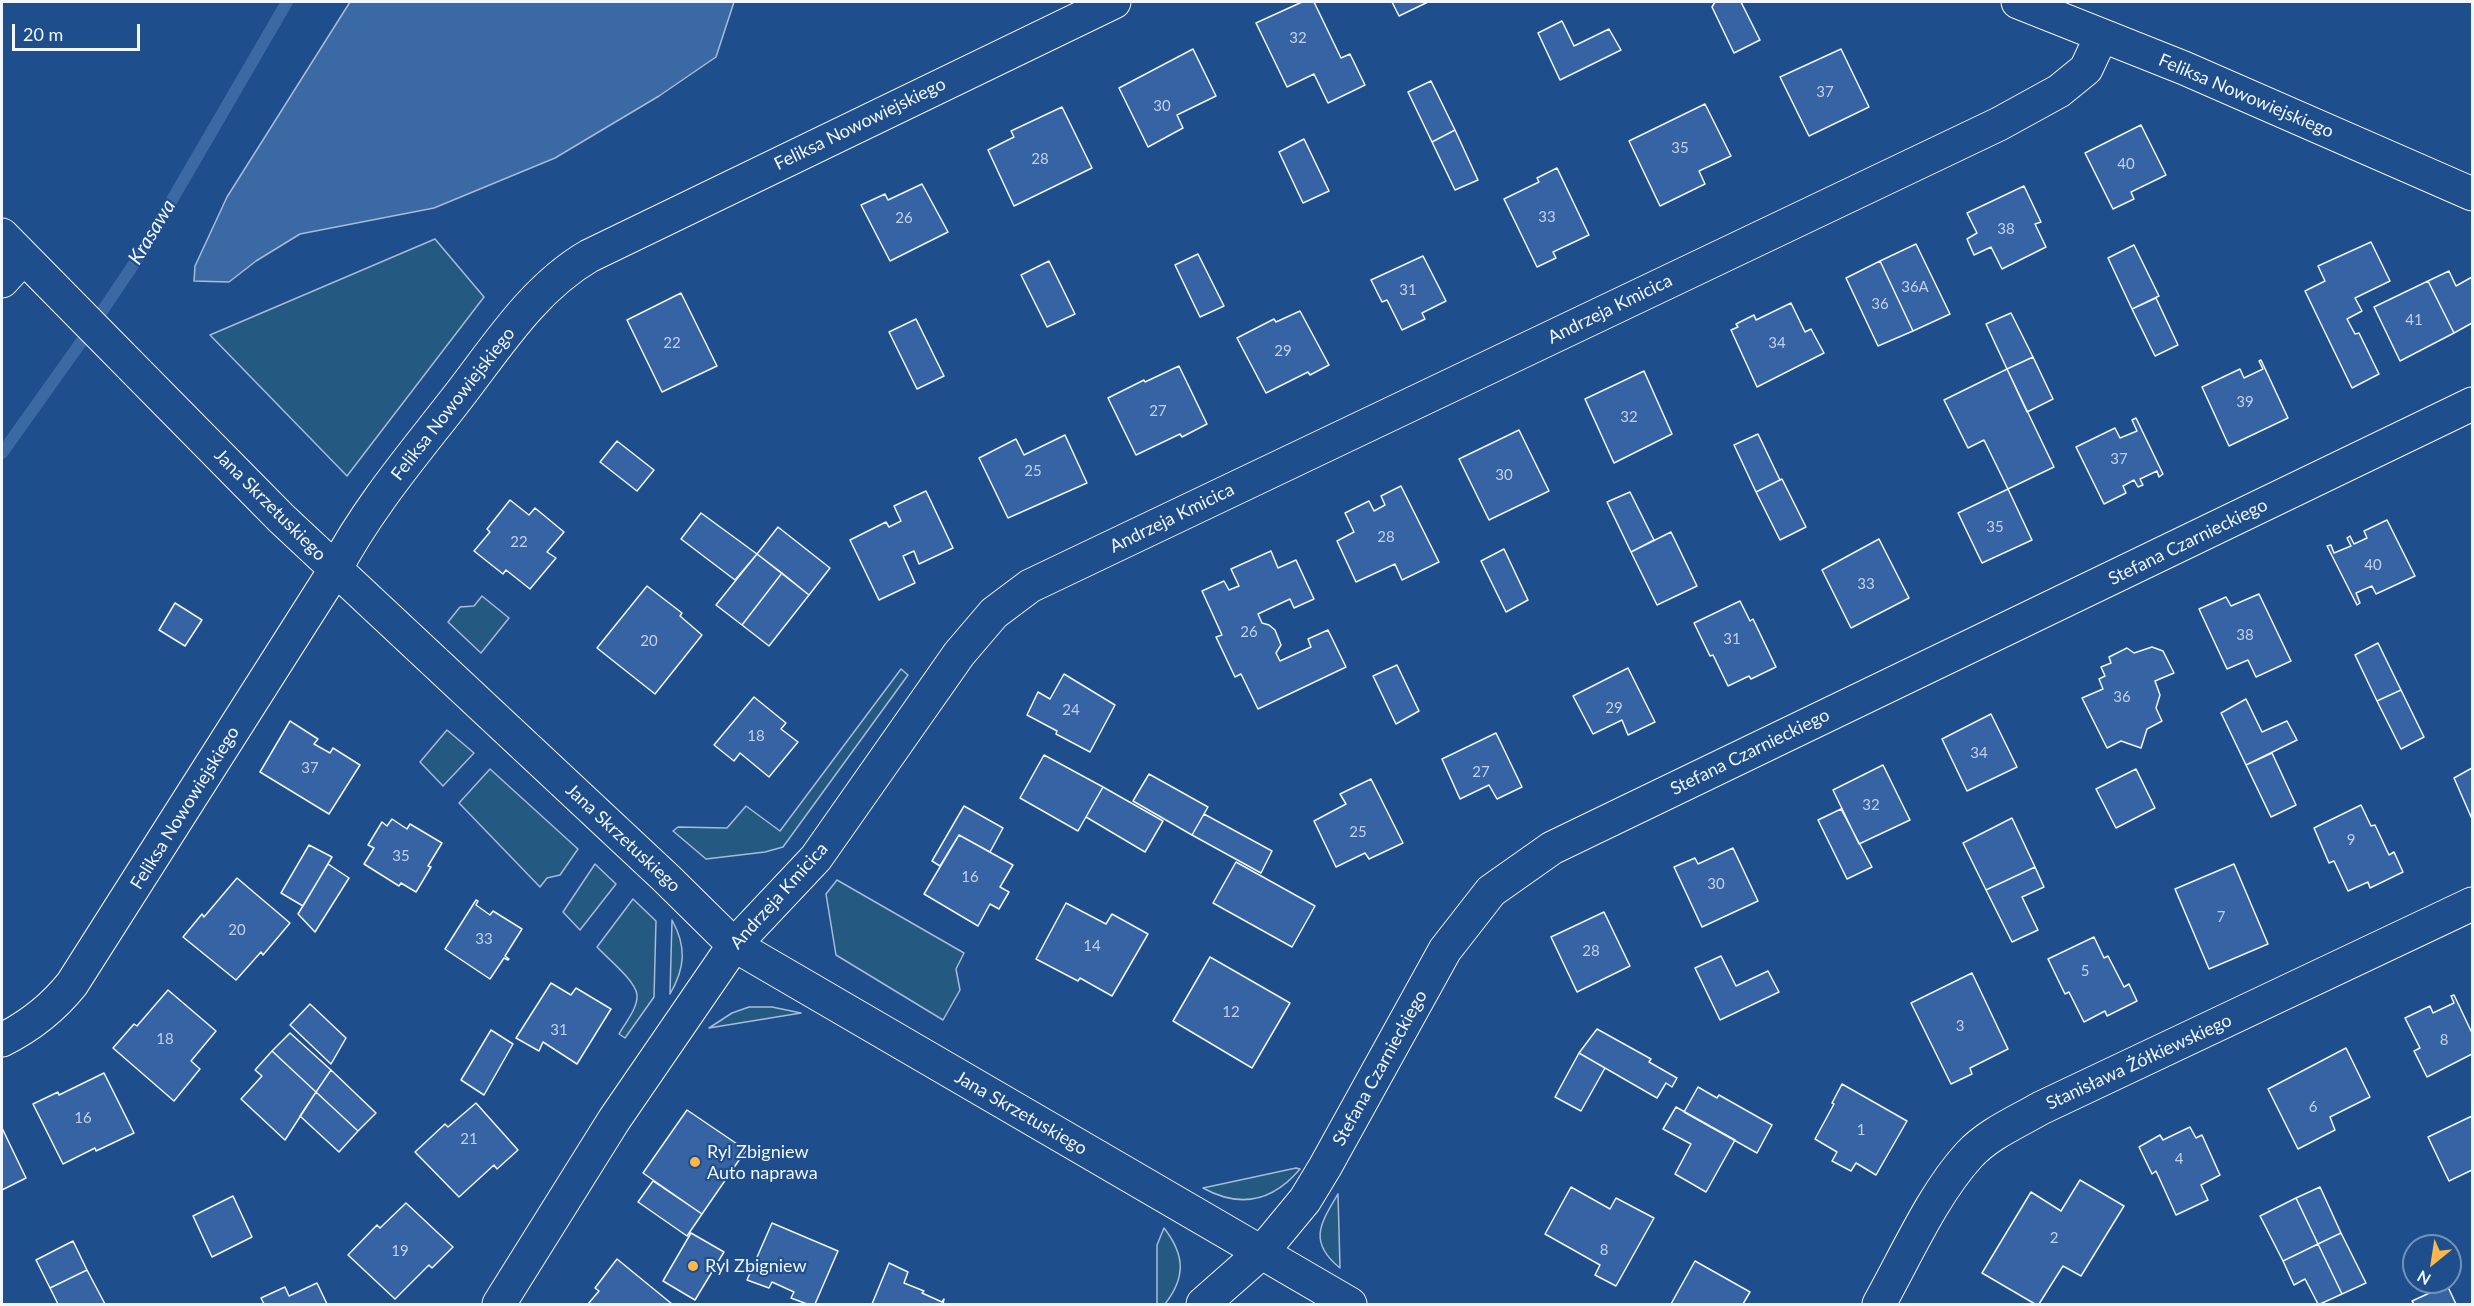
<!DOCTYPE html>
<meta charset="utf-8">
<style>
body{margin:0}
#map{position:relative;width:2474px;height:1306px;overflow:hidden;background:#1f4e8c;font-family:Lato,sans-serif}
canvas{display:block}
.frame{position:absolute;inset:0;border:3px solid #f2f6ff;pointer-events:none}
.north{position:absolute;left:2402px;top:1234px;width:60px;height:60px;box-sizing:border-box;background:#1f4e8c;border:2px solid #7391ba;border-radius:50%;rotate:210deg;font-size:16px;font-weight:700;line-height:24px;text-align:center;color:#f2f6ff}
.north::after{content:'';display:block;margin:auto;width:21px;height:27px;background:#ffb74d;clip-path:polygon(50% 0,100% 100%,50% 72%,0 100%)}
.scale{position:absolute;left:12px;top:24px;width:128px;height:27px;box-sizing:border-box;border:3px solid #f2f6ff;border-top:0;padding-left:8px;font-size:18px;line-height:21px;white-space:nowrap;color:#f2f6ff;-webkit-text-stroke:4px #1f4e8c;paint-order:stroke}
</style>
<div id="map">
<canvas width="2474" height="1306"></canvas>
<div class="frame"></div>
<div class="north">N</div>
<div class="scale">20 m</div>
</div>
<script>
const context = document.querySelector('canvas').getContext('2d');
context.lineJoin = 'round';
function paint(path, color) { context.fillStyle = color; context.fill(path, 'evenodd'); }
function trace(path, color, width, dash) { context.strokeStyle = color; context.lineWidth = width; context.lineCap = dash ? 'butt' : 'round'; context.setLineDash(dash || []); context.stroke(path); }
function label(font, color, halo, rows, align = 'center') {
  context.font = font + ' Lato,sans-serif'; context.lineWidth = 4.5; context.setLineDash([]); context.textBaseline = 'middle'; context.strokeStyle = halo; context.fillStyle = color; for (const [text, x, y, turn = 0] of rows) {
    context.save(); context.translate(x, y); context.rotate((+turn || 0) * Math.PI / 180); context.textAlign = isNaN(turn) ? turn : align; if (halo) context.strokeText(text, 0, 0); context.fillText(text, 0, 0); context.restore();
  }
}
const green = new Path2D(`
 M 435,239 L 484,297 L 347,476 L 210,335 Z
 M 482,596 L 509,618 L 481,653 L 448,622 L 460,607 L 474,606 Z
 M 901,669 L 908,675 L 783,847 L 765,852 L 706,859 L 673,831 L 678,827 L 727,828 L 746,806 L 780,831 Z
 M 447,730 L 474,753 L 443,786 L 420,762 Z
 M 490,769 L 578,849 L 560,875 L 547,878 L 540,887 L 459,803 Z
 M 595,864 L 616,884 L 580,930 L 563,912 Z
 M 837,880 L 964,953 L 956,969 L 960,990 L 943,1020 L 836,955 L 826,894 Z
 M 633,899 L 656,921 L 654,997 L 625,1038 L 619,1034 C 625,1023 638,1008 637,995 C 636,981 606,957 597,947 Z
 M 672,920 C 687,947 685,968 670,994 Z
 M 749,1007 L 772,1007 L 801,1013 L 709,1028 L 732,1013 Z
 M 1296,1168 L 1300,1169 C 1273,1201 1241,1209 1203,1188 Z
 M 1338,1194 L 1340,1268 C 1308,1242 1320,1224 1338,1194 Z
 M 1164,1228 C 1185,1255 1186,1277 1165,1304 L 1157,1304 L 1157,1245 Z`);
paint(green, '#245a82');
trace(green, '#a8bbd7', 1.5);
const water = new Path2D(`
 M 350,2 L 734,2 L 716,57 L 659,96 L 555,158 L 434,208 L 300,234 L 256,261 L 229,282 L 194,281 L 195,266 L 227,197 Z`);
paint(water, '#3b69a3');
trace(water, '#a8bbd7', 1.5);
trace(new Path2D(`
 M 2,453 L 84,338 L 140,255 L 287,2`), '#3b69a3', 12);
const building = new Path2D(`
 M 1302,2 L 1314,2 L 1341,58 L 1350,54 L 1365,85 L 1328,103 L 1314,74 L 1287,87 L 1256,23 Z
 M 1392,2 L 1428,2 L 1399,16 Z
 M 1715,2 L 1741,2 L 1760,40 L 1734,53 L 1712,7 Z
 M 1562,21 L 1574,46 L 1609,29 L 1621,50 L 1560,80 L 1538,33 Z
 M 1193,49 L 1216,96 L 1177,115 L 1183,128 L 1148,147 L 1119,88 Z
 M 1841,49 L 1869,107 L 1809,136 L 1780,77 Z
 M 1431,81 L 1455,130 L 1432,142 L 1408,92 Z
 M 1705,104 L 1731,156 L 1699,171 L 1705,184 L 1660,206 L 1629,141 Z
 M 1062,107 L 1092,168 L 1014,206 L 988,150 L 1014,137 L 1011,131 Z
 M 2141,125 L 2166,175 L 2131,192 L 2134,199 L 2113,209 L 2085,153 Z
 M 1455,130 L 1478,180 L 1455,190 L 1432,142 Z
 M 1304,139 L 1329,191 L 1303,203 L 1279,152 Z
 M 1557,168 L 1589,235 L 1553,252 L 1556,258 L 1537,267 L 1504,199 L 1539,182 L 1537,178 Z
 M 922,184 L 948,232 L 890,261 L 861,205 L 885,194 L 888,200 Z
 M 2024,186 L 2041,222 L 2035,224 L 2046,247 L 2002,269 L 1991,247 L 1974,255 L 1967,239 L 1977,233 L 1967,213 Z
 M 2371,242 L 2390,281 L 2355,298 L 2362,311 L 2347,319 L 2355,334 L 2359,333 L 2379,374 L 2352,388 L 2305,291 L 2325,281 L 2318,266 Z
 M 1916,244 L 1950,314 L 1913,331 L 1880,261 Z
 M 2134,245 L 2159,296 L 2132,309 L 2108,258 Z
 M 1198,254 L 1224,306 L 1200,317 L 1175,265 Z
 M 1423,256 L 1446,301 L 1422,313 L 1425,319 L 1402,330 L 1387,300 L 1382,302 L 1371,280 Z
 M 1049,261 L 1075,314 L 1047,327 L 1021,275 Z
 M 1880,261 L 1913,331 L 1878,346 L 1846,278 Z
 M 2449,271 L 2456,286 L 2472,277 L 2472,323 L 2454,333 L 2428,281 Z
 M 2428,281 L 2454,333 L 2400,361 L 2374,307 Z
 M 681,293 L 717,366 L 662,392 L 627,320 Z
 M 2156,298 L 2178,345 L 2155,356 L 2132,309 Z
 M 1791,303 L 1805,332 L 1811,329 L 1824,353 L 1757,387 L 1731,330 L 1738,327 L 1736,324 L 1754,315 L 1756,320 Z
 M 1300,311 L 1329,365 L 1310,375 L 1308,372 L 1266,393 L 1237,338 L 1274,319 L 1276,322 Z
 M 2011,313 L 2033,357 L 2007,369 L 1986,324 Z
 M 916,319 L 944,376 L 917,389 L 889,332 Z
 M 2033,357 L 2053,399 L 2027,412 L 2007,369 Z
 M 2261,360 L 2288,418 L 2229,446 L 2202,387 L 2240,369 L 2244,378 L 2263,369 L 2259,361 Z
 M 1179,366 L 1207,424 L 1182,437 L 1180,434 L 1136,455 L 1108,398 L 1144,380 L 1145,382 Z
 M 2007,369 L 2054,467 L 2008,489 L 1984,440 L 1968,448 L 1944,400 Z
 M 1644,371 L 1672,434 L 1614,463 L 1585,399 Z
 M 2136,418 L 2163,474 L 2159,477 L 2157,471 L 2140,479 L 2143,485 L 2138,487 L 2134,480 L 2123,486 L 2126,493 L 2104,504 L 2076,447 L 2115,428 L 2120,438 L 2137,431 L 2132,420 Z
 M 1519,430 L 1549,491 L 1489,520 L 1459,459 Z
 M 1758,434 L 1780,480 L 1756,492 L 1734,445 Z
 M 1065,435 L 1087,483 L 1008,518 L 979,458 L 1016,439 L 1024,455 Z
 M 617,441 L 654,470 L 637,491 L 600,462 Z
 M 1782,479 L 1806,527 L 1780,540 L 1756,492 Z
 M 1401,486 L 1439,562 L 1402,580 L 1395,564 L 1356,582 L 1337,541 L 1354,532 L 1345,513 L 1369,501 L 1374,511 L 1385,505 L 1381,496 Z
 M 2008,489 L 2032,540 L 1982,563 L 1958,513 Z
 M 926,491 L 953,548 L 919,564 L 914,551 L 903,556 L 915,583 L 879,600 L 850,540 L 886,522 L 889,527 L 901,521 L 894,506 Z
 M 1630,492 L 1654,540 L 1631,552 L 1607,502 Z
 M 510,500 L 529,515 L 535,508 L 564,532 L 547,552 L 556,558 L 530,589 L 506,570 L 503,574 L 474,551 L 490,532 L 487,529 Z
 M 701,513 L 757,554 L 735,580 L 681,539 Z
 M 2387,520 L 2415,576 L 2376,594 L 2372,586 L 2356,593 L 2360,603 L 2357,605 L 2327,546 L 2331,545 L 2334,553 L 2351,546 L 2347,538 L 2350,536 L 2354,544 L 2367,538 L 2364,531 Z
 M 778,527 L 830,568 L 809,595 L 757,554 Z
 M 1671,532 L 1697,586 L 1657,605 L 1631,552 Z
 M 1879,539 L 1909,598 L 1851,628 L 1822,570 Z
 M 1504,549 L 1528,600 L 1506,612 L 1481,561 Z
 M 1271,551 L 1278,568 L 1296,560 L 1314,599 L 1294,608 L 1290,599 L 1258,614 L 1262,623 L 1269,625 L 1275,630 L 1281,645 L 1276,653 L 1280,661 L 1311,647 L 1308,639 L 1328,630 L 1346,667 L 1258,709 L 1241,674 L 1235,677 L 1216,637 L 1222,635 L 1202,591 L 1224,581 L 1229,590 L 1239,586 L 1231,569 Z
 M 757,554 L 782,573 L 742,625 L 716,605 Z
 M 782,573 L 809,595 L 769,646 L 742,625 Z
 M 647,586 L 682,613 L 680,616 L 702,635 L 655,694 L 597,648 Z
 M 2259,594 L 2291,661 L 2256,677 L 2248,660 L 2227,669 L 2199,609 L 2226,597 L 2231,606 Z
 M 1740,601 L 1750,621 L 1753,619 L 1776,667 L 1751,679 L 1749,676 L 1728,686 L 1713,655 L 1710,656 L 1694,623 Z
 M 175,603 L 202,620 L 185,646 L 159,630 Z
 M 2378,643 L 2401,690 L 2377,701 L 2355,655 Z
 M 2152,647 L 2163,651 L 2174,673 L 2155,681 L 2160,695 L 2156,708 L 2162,721 L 2147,729 L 2141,748 L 2121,741 L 2107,748 L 2082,698 L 2103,689 L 2099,679 L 2105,676 L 2101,667 L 2111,663 L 2109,657 L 2127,648 L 2134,653 Z
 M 1397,665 L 1419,711 L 1396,724 L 1373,676 Z
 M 1628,668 L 1655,722 L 1628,735 L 1622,720 L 1593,734 L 1573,696 Z
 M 1064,674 L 1115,705 L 1090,752 L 1056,734 L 1057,731 L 1027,715 L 1038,692 L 1050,699 Z
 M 2401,690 L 2424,737 L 2401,749 L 2377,701 Z
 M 754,697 L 786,723 L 781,729 L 798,742 L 769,777 L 740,753 L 734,761 L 714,745 Z
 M 2246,699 L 2262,732 L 2287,721 L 2297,740 L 2246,765 L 2221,713 Z
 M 1991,714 L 2017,767 L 1967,791 L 1942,739 Z
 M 290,721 L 318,739 L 314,744 L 330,753 L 333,748 L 360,765 L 329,814 L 260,772 Z
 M 1496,733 L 1522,787 L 1497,799 L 1489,785 L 1460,799 L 1442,759 Z
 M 2272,753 L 2296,805 L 2271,817 L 2246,765 Z
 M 1044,755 L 1103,787 L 1078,831 L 1020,798 Z
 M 1883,765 L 1910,820 L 1859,844 L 1833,790 Z
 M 2472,768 L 2472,819 L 2454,778 Z
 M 2136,769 L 2155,808 L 2116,828 L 2096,789 Z
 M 1149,774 L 1208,807 L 1192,835 L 1133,801 Z
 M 1371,779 L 1403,843 L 1369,859 L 1365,853 L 1336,867 L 1314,821 L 1346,804 L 1340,794 Z
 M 1103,787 L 1163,821 L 1145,852 L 1086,817 Z
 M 2361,805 L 2371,826 L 2375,825 L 2389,855 L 2394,852 L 2403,872 L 2370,888 L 2368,882 L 2348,891 L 2334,861 L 2329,863 L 2314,828 Z
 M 964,806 L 1003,828 L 990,852 L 959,835 L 940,866 L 932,861 Z
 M 1841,809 L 1872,867 L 1847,879 L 1818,820 Z
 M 1204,814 L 1272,851 L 1261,873 L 1192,835 Z
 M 2012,818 L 2035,867 L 1986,890 L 1963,843 Z
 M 392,819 L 407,829 L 410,824 L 442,843 L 428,866 L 431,867 L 416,892 L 401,883 L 399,886 L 364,864 L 374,848 L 368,845 L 382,822 L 387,826 Z
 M 959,835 L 1013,865 L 1000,887 L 1009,892 L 999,909 L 990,904 L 978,926 L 924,894 Z
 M 309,845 L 332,857 L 303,906 L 281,893 Z
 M 1733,848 L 1758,901 L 1702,927 L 1674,867 L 1695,858 L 1698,864 Z
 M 1236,862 L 1315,906 L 1292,947 L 1213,903 Z
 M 328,864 L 349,878 L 315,932 L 298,914 Z
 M 2234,864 L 2268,944 L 2209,969 L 2175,889 Z
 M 2035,867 L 2044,887 L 2022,897 L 2038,930 L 2012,942 L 1986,890 Z
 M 237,878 L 290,923 L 263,955 L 261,952 L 236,980 L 183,937 L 202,914 L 204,917 Z
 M 476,900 L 478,901 L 476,905 L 490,915 L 493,911 L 522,929 L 505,956 L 509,959 L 508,960 L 504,958 L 490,979 L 445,949 Z
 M 1066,903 L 1106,924 L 1112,914 L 1148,934 L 1112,996 L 1080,978 L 1078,981 L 1036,959 Z
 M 1604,912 L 1630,966 L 1577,992 L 1551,937 Z
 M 2094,937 L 2104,958 L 2108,956 L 2124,987 L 2129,984 L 2137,1001 L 2107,1016 L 2105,1011 L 2084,1022 L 2069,992 L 2065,994 L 2048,959 Z
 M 1721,956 L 1736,986 L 1768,971 L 1779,992 L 1720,1020 L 1695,968 Z
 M 1210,957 L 1290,1003 L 1252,1068 L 1173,1021 Z
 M 1972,973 L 2008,1049 L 1970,1068 L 1972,1074 L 1951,1084 L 1911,1003 Z
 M 551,983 L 571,995 L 576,988 L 611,1009 L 577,1064 L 543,1042 L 539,1051 L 516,1038 Z
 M 168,990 L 216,1031 L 191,1061 L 200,1069 L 174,1101 L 113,1048 L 134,1024 L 137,1026 Z
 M 2454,995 L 2472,1033 L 2472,1054 L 2427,1077 L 2414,1051 L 2420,1048 L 2405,1018 L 2430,1006 L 2433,1013 L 2454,1003 L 2451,996 Z
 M 310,1004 L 346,1038 L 331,1064 L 290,1025 Z
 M 1597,1029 L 1651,1059 L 1649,1062 L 1677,1078 L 1672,1087 L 1666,1083 L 1657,1098 L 1579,1053 Z
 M 491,1030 L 513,1044 L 484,1095 L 461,1080 Z
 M 290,1033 L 331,1070 L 316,1092 L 272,1051 Z
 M 2346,1048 L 2370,1097 L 2330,1117 L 2335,1130 L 2298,1149 L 2268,1089 Z
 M 272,1051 L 316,1092 L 285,1140 L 241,1099 L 262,1076 L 255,1070 Z
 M 1579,1053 L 1605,1068 L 1581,1111 L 1555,1097 Z
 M 331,1070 L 376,1113 L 358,1131 L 316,1092 Z
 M 104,1073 L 134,1133 L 96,1151 L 95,1148 L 63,1164 L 33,1104 L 58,1092 L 59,1095 Z
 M 1842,1084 L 1907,1121 L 1876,1175 L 1856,1163 L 1851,1171 L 1832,1161 L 1837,1152 L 1815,1139 L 1834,1104 L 1832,1103 Z
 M 1698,1087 L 1717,1098 L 1719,1095 L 1772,1125 L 1757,1153 L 1684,1112 Z
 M 316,1092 L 358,1131 L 339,1152 L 300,1116 Z
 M 476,1103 L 518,1150 L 497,1169 L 494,1165 L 459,1197 L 415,1152 L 445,1124 L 448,1127 Z
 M 1676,1107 L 1735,1140 L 1706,1192 L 1675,1174 L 1691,1144 L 1663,1129 Z
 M 687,1110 L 746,1150 L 702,1214 L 643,1173 Z
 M 2472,1116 L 2472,1170 L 2449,1181 L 2428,1137 Z
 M 2190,1127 L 2196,1138 L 2202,1135 L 2220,1175 L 2201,1185 L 2208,1200 L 2176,1215 L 2156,1171 L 2152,1174 L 2139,1147 L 2160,1135 L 2163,1140 Z
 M 2,1128 L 26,1178 L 2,1190 Z
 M 2080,1180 L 2124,1206 L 2081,1276 L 2063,1266 L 2039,1304 L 2035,1304 L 1982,1273 L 2031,1192 L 2061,1211 Z
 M 653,1181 L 702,1214 L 687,1236 L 638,1202 Z
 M 1571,1187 L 1610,1209 L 1616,1198 L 1654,1218 L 1616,1286 L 1595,1275 L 1600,1265 L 1545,1234 Z
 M 2320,1187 L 2341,1233 L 2318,1244 L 2296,1198 Z
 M 233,1196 L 252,1237 L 212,1257 L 193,1216 Z
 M 2296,1198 L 2318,1244 L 2283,1261 L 2260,1216 Z
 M 406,1203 L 453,1247 L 432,1268 L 429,1265 L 395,1299 L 348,1255 L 377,1225 L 380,1228 Z
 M 772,1223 L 838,1251 L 815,1304 L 807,1304 L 791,1298 L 794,1292 L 772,1282 L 769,1288 L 747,1280 Z
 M 691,1233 L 724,1252 L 695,1300 L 663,1281 Z
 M 2341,1233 L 2366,1283 L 2342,1294 L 2318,1244 Z
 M 73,1241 L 87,1270 L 50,1288 L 36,1260 Z
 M 2318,1244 L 2342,1294 L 2320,1304 L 2318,1304 L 2305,1279 L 2294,1285 L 2283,1261 Z
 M 617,1259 L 672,1304 L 588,1304 L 599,1291 L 595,1288 Z
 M 1695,1261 L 1750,1292 L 1743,1304 L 1671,1304 Z
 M 889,1263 L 908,1272 L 904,1283 L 924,1291 L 922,1293 L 942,1302 L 944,1299 L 943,1304 L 872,1304 Z
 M 87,1270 L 105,1304 L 58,1304 L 50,1288 Z
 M 317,1283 L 327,1304 L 264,1304 L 261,1298 L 285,1287 L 289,1296 Z
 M 2447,1285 L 2456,1304 L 2414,1304 L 2412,1301 Z`);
paint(building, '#3563a3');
trace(building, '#f2f6ff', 1.5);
const minor = new Path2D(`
 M 2018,2 L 2184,68 L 2472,194
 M 2,235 L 281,518 L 666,878 L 734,945 L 1350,1304
 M 2,281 L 23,258
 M 2,1040 C 30,1026 52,1009 72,984 L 335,570 C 367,509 412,456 454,402 C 495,350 531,290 589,256 L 1114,2
 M 499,1304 L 614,1120 L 734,945 L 816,858 L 959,654 L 994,613 L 1030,586 L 1999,124 L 2059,91 L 2086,69 L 2101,37
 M 1203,1304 L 1262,1252 L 1305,1200 L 1325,1167 L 1445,950 L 1491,891 L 1552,848 L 2472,404
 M 1879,1304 C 1905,1258 1933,1194 1969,1155 C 1988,1134 2017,1122 2041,1108 L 2472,904`);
trace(minor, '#f2f6ff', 35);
trace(minor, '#1f4e8c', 33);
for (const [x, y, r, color] of [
 [695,1162,6,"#ffb74d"],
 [693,1266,6,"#ffb74d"]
]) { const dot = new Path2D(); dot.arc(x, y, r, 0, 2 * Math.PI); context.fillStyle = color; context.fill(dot); trace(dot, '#1f4e8c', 2); }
label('15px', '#c3d1e8', null, [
 ["32",1298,38],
 ["37",1825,92],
 ["30",1162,106],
 ["35",1680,148],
 ["28",1040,159],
 ["40",2126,164],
 ["33",1547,217],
 ["26",904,218],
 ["38",2006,229],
 ["36A",1915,287],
 ["31",1408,290],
 ["36",1880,304],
 ["41",2414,320],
 ["22",672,343],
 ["34",1777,343],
 ["29",1283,351],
 ["39",2245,402],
 ["27",1158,411],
 ["32",1629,417],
 ["37",2119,459],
 ["25",1033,471],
 ["30",1504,475],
 ["35",1995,527],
 ["28",1386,537],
 ["22",519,542],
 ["40",2373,565],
 ["33",1866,584],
 ["26",1249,632],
 ["38",2245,635],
 ["31",1732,639],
 ["20",649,641],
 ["36",2122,697],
 ["29",1614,708],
 ["24",1071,710],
 ["18",756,736],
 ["34",1979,753],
 ["37",310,768],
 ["27",1481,772],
 ["32",1871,805],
 ["25",1358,832],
 ["9",2351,840],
 ["35",401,856],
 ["16",970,877],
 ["30",1716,884],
 ["7",2221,917],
 ["20",237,930],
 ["33",484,939],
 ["14",1092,946],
 ["28",1591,951],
 ["5",2085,971],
 ["12",1231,1012],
 ["3",1960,1026],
 ["31",559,1030],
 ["18",165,1039],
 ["8",2444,1040],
 ["6",2313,1107],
 ["16",83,1118],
 ["1",1861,1130],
 ["21",469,1139],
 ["4",2179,1159],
 ["2",2054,1238],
 ["8",1604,1250],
 ["19",400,1251]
]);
label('18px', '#f2f6ff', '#1f4e8c', [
 ["Feliksa Nowowiejskiego",2246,96,23],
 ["Feliksa Nowowiejskiego",860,124,-26],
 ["Andrzeja Kmicica",1610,309,-26],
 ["Feliksa Nowowiejskiego",453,404,-52],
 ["Jana Skrzetuskiego",270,505,45],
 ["Andrzeja Kmicica",1172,518,-26],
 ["Stefana Czarnieckiego",2188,542,-26],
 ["Stefana Czarnieckiego",1750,752,-26],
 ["Feliksa Nowowiejskiego",185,808,-58],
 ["Jana Skrzetuskiego",623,838,43],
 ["Andrzeja Kmicica",779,896,-48],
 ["Stanisława Żółkiewskiego",2139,1062,-25],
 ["Stefana Czarnieckiego",1380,1068,-61],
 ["Jana Skrzetuskiego",1021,1113,30]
]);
label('18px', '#f2f6ff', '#1f4e8c', [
 ["Ryl Zbigniew",707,1152],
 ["Auto naprawa",707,1173],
 ["Ryl Zbigniew",705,1266]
], 'left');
label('italic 20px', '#f2f6ff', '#1f4e8c', [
 ["Krasawa",152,232,-59]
]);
</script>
